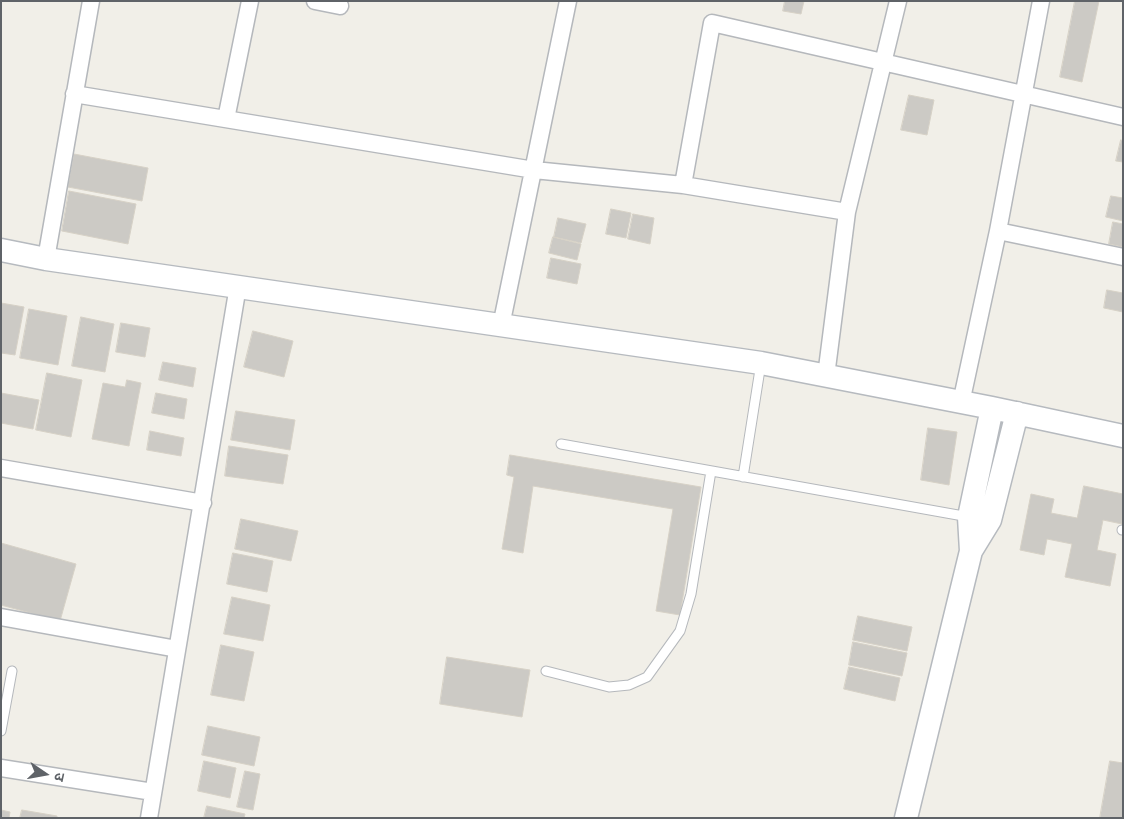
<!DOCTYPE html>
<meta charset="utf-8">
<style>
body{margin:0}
#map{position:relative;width:1124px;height:819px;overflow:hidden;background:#f1efe8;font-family:"Asap Condensed","Noto Sans Devanagari",sans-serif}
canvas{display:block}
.frame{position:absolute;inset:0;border:2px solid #5f6368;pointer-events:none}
.north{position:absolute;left:20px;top:749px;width:50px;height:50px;-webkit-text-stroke:4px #fff;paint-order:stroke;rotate:102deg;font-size:14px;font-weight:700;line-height:20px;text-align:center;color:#5f6368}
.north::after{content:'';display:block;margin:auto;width:18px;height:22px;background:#5f6368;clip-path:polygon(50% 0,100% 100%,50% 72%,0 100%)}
</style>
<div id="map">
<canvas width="1124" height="819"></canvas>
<div class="frame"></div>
<div class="north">उ</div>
</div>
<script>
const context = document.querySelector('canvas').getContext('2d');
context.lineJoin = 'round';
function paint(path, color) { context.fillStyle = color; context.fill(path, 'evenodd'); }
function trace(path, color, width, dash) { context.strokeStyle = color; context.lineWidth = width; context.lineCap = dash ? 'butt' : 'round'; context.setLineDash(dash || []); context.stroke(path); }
const building = new Path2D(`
 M 785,1 L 804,1 L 801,14 L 783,11 Z
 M 1075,1 L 1099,1 L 1082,82 L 1060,77 Z
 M 909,95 L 934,100 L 927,135 L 901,130 Z
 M 1121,140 L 1123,141 L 1123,162 L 1116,161 Z
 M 74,154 L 148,168 L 142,201 L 68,187 Z
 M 69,191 L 136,204 L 128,244 L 62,231 Z
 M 1111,196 L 1123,198 L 1123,221 L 1106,217 Z
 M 611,209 L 631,213 L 626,238 L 606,234 Z
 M 633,214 L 654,218 L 650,244 L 628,239 Z
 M 558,218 L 586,224 L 581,243 L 554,237 Z
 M 1113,222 L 1123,224 L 1123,247 L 1109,244 Z
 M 553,237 L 581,244 L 577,260 L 549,253 Z
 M 551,258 L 581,264 L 577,284 L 547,278 Z
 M 1107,290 L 1123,293 L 1123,312 L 1104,308 Z
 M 1,303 L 24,307 L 15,355 L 1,353 Z
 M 29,309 L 67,316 L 58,365 L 20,358 Z
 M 81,317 L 114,324 L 105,372 L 72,366 Z
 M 121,323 L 150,328 L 145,357 L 116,352 Z
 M 253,331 L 293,341 L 284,377 L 244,367 Z
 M 163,362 L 196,368 L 193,387 L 159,380 Z
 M 47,373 L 82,380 L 71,437 L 36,430 Z
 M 127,380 L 141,383 L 129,446 L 92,439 L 103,383 L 125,387 Z
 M 1,393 L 39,400 L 33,429 L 1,423 Z
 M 156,393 L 187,399 L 184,419 L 152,413 Z
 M 236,411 L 295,420 L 290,450 L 231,440 Z
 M 928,428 L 957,432 L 949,485 L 921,480 Z
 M 150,431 L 184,438 L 181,456 L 147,450 Z
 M 229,446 L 288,455 L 283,484 L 225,476 Z
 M 510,455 L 701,487 L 680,615 L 656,611 L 673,509 L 533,486 L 523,553 L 502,549 L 514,477 L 507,475 Z
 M 1084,486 L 1123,494 L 1122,524 L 1103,520 L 1097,550 L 1116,554 L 1110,586 L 1065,577 L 1072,544 L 1047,539 L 1044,555 L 1020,550 L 1031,494 L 1054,499 L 1051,513 L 1077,518 Z
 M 241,519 L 298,531 L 291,561 L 235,549 Z
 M 1,543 L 76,564 L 60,621 L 1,605 Z
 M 233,553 L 273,561 L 267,592 L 227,584 Z
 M 232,597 L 270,605 L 263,641 L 224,634 Z
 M 858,616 L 912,627 L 907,651 L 853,640 Z
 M 853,642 L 907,653 L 902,676 L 849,665 Z
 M 221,645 L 254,652 L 244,701 L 211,695 Z
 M 447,657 L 530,670 L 522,717 L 440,704 Z
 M 849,667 L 900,678 L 895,701 L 844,689 Z
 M 208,726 L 260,737 L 254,766 L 202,755 Z
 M 204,761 L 236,768 L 230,798 L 198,791 Z
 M 1110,761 L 1123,763 L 1123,818 L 1100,818 Z
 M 245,771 L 260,774 L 253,810 L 237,807 Z
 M 207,806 L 245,814 L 244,818 L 204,818 Z
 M 1,810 L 10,812 L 9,818 L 1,818 Z
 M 22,810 L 57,816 L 57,818 L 20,818 Z`);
paint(building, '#cccac5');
trace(building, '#d6d1c6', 1);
const lane = new Path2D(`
 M 561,444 L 969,517
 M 743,477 L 761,363
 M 1122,530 L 1123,530
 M 546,671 L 609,687 L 629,685 L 647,677 L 680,631 L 691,594 L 711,471
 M 1,731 L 12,671`);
const street = new Path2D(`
 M 315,1 L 340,6
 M 74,94 L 534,170 L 683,185 L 847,212
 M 226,119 L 250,1
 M 683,185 L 712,23 L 1123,117
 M 998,231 L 1123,257
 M 46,259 L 91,1
 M 501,326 L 568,1
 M 826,376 L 847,212 L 898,1
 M 961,403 L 998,231 L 1041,1
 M 1,468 L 203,503
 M 1,617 L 177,649
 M 1,768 L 153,792
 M 149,818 L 238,286`);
const secondary = new Path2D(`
 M 1,250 L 46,259 L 761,363 L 992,408 L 1123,436
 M 971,551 L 969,517 L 992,408
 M 906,818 L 971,551 L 990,520 L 1017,413`);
trace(lane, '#b5b8bc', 11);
trace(street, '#b5b8bc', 19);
trace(secondary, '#b6babf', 25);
trace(lane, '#fff', 9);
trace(street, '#fff', 16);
trace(secondary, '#fff', 22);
</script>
